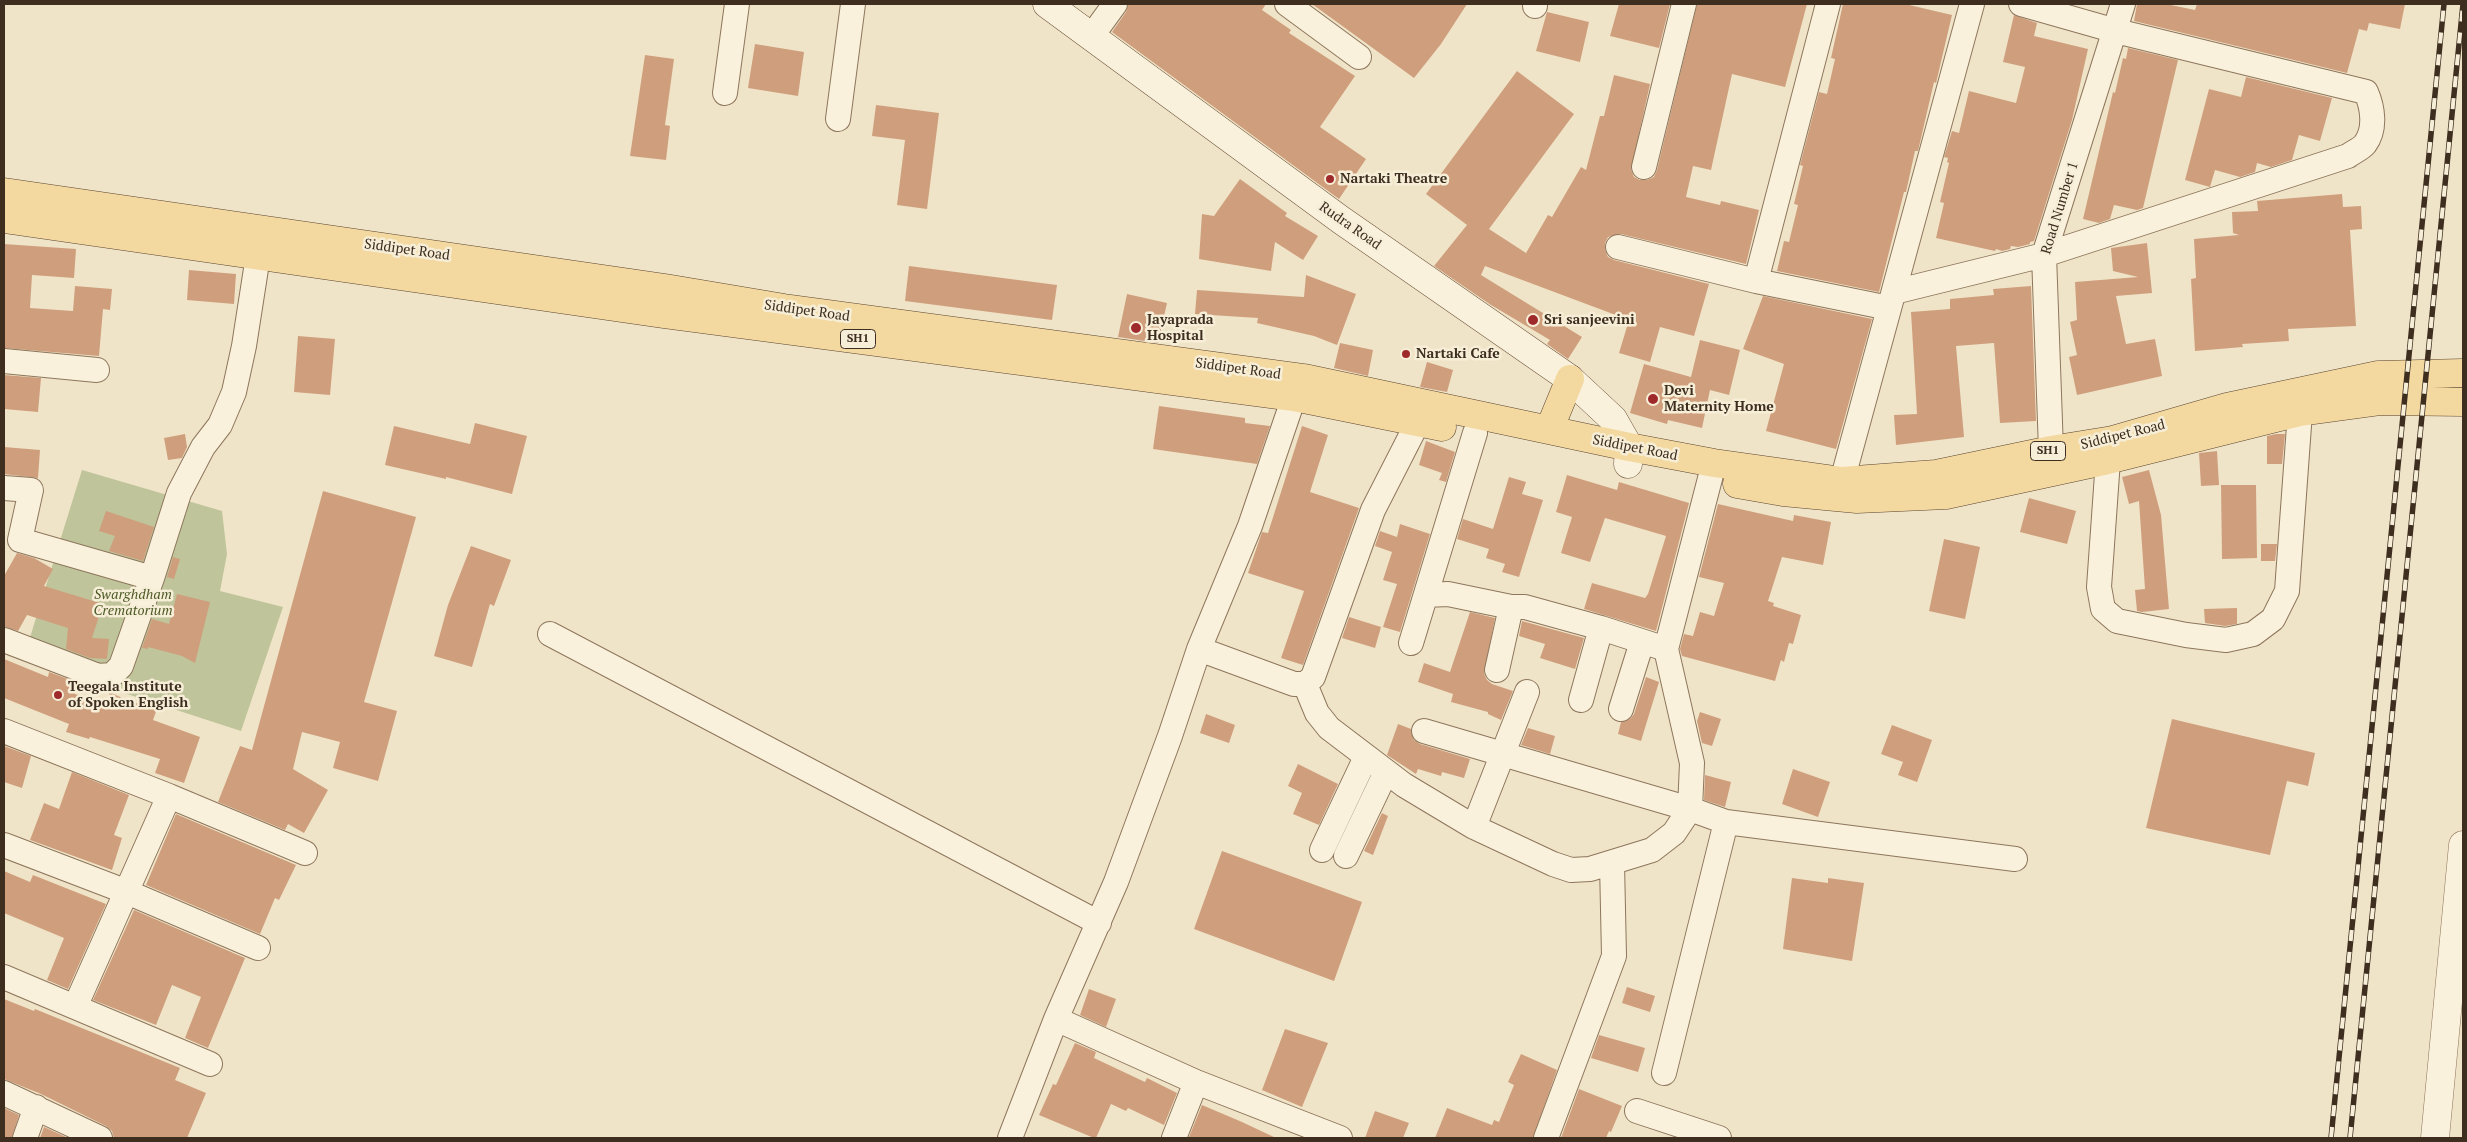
<!DOCTYPE html>
<style>
body{margin:0}
#map{position:relative;width:2467px;height:1142px;overflow:hidden;background:#f0e4c8;font-family:"PT Serif",serif}
canvas{display:block}
.frame{position:absolute;inset:0;border:5px solid #3d2e20;pointer-events:none}
</style>
<div id="map">
<canvas width="2467" height="1142"></canvas>
<div class="frame"></div>
</div>
<script>
const context = document.querySelector('canvas').getContext('2d');
context.lineJoin = 'round';
function paint(path, color) { context.fillStyle = color; context.fill(path, 'evenodd'); }
function trace(path, color, width, dash) { context.strokeStyle = color; context.lineWidth = width; context.lineCap = dash ? 'butt' : 'round'; context.setLineDash(dash || []); context.stroke(path); }
function label(font, color, halo, rows, align = 'center') {
  context.font = font + ' "PT Serif",serif'; context.lineWidth = 5; context.setLineDash([]); context.textBaseline = 'middle'; context.strokeStyle = halo; context.fillStyle = color; for (const [text, x, y, turn = 0] of rows) {
    context.save(); context.translate(x, y); context.rotate((+turn || 0) * Math.PI / 180); context.textAlign = isNaN(turn) ? turn : align; if (halo) context.strokeText(text, 0, 0); context.fillText(text, 0, 0); context.restore();
  }
}
paint(new Path2D(`
 M 82,470 L 222,511 L 227,554 L 220,591 L 283,607 L 241,731 L 23,660 Z`), '#bfc49a');
paint(new Path2D(`
 M 1128,4 L 1266,4 L 1262,10 L 1291,30 L 1289,33 L 1355,76 L 1320,127 L 1366,159 L 1339,199 L 1112,32 L 1126,12 Z
 M 1312,4 L 1467,4 L 1441,44 L 1414,78 Z
 M 1619,4 L 1670,4 L 1659,48 L 1610,36 Z
 M 1697,4 L 1807,4 L 1785,87 L 1732,74 L 1711,170 L 1693,166 L 1686,197 L 1720,205 L 1721,201 L 1759,210 L 1746,264 L 1621,234 L 1608,237 L 1605,243 L 1605,250 L 1608,257 L 1614,260 L 1709,284 L 1694,336 L 1660,327 L 1650,362 L 1619,353 L 1629,320 L 1485,266 L 1481,275 L 1582,337 L 1568,359 L 1547,344 L 1550,340 L 1491,305 L 1434,266 L 1467,225 L 1426,194 L 1517,71 L 1574,114 L 1489,229 L 1526,253 L 1548,215 L 1552,217 L 1581,167 L 1586,170 L 1600,116 L 1604,116 L 1614,75 L 1650,84 L 1631,170 L 1634,177 L 1640,180 L 1647,180 L 1654,177 L 1657,170 Z
 M 1843,4 L 1905,4 L 1952,15 L 1936,83 L 1934,82 L 1918,151 L 1915,151 L 1906,192 L 1904,192 L 1879,292 L 1777,271 L 1784,241 L 1789,242 L 1798,205 L 1794,204 L 1803,166 L 1800,165 L 1819,92 L 1827,94 L 1835,59 L 1831,58 Z
 M 2137,4 L 2166,4 L 2195,10 L 2197,4 L 2405,4 L 2400,29 L 2369,23 L 2367,31 L 2359,29 L 2347,73 L 2134,21 Z
 M 1547,12 L 1589,22 L 1580,62 L 1536,51 Z
 M 2014,15 L 2037,23 L 2034,36 L 2088,49 L 2072,120 L 2034,241 L 2030,242 L 2030,244 L 2018,247 L 2011,246 L 2010,249 L 2002,251 L 1996,249 L 1995,251 L 1936,238 L 1944,203 L 1940,202 L 1949,163 L 1947,162 L 1948,158 L 1944,157 L 1952,131 L 1959,133 L 1969,91 L 2016,103 L 2025,67 L 2003,62 Z
 M 755,44 L 804,52 L 798,96 L 748,88 Z
 M 2128,48 L 2178,60 L 2143,208 L 2137,210 L 2114,205 L 2110,219 L 2099,223 L 2083,219 L 2113,92 L 2115,93 L 2123,58 L 2126,59 Z
 M 645,55 L 674,59 L 665,125 L 670,126 L 666,160 L 630,156 Z
 M 2246,77 L 2332,98 L 2320,141 L 2299,135 L 2292,160 L 2271,167 L 2257,163 L 2255,172 L 2240,177 L 2215,170 L 2210,187 L 2185,180 L 2209,89 L 2241,97 Z
 M 876,105 L 939,113 L 927,209 L 897,205 L 905,140 L 872,136 Z
 M 1240,179 L 1287,213 L 1285,216 L 1318,236 L 1303,260 L 1275,242 L 1271,271 L 1199,259 L 1202,214 L 1214,216 Z
 M 2342,194 L 2343,207 L 2361,206 L 2362,229 L 2350,230 L 2356,326 L 2288,329 L 2289,341 L 2242,344 L 2243,347 L 2195,351 L 2191,279 L 2196,278 L 2194,239 L 2239,235 L 2233,233 L 2232,212 L 2258,211 L 2257,201 Z
 M 2147,243 L 2152,293 L 2116,296 L 2126,344 L 2155,339 L 2162,376 L 2077,395 L 2069,357 L 2077,355 L 2070,322 L 2077,320 L 2075,282 L 2138,277 L 2113,271 L 2111,248 Z
 M 4,244 L 76,249 L 74,278 L 32,275 L 30,308 L 73,311 L 75,286 L 112,289 L 110,310 L 103,309 L 99,356 L 4,348 Z
 M 909,266 L 1057,285 L 1052,320 L 905,301 Z
 M 189,270 L 236,274 L 234,304 L 187,300 Z
 M 1306,275 L 1356,294 L 1337,345 L 1314,336 L 1257,323 L 1258,318 L 1195,314 L 1197,290 L 1304,297 Z
 M 2031,286 L 2036,421 L 2000,423 L 1994,343 L 1956,346 L 1964,437 L 1896,445 L 1894,415 L 1917,414 L 1911,312 L 1950,309 L 1950,299 L 1994,295 L 1993,289 Z
 M 1127,294 L 1167,303 L 1158,343 L 1118,337 Z
 M 1763,296 L 1872,319 L 1836,449 L 1766,431 L 1784,364 L 1743,349 Z
 M 298,336 L 335,339 L 330,395 L 294,392 Z
 M 1700,340 L 1740,350 L 1729,395 L 1710,390 L 1702,428 L 1668,420 L 1667,424 L 1630,413 L 1644,364 L 1691,377 Z
 M 1340,343 L 1373,350 L 1368,376 L 1334,368 Z
 M 1427,362 L 1453,370 L 1447,392 L 1420,387 Z
 M 4,375 L 41,378 L 38,412 L 4,409 Z
 M 1159,406 L 1245,418 L 1245,423 L 1270,426 L 1257,464 L 1153,449 Z
 M 475,423 L 527,436 L 512,494 L 446,477 L 446,479 L 385,465 L 394,426 L 470,444 Z
 M 1302,426 L 1328,435 L 1310,492 L 1359,508 L 1303,665 L 1281,658 L 1304,591 L 1248,573 L 1262,532 L 1268,533 Z
 M 185,434 L 187,447 L 182,458 L 168,460 L 164,438 Z
 M 2276,434 L 2285,434 L 2282,464 L 2267,464 L 2267,436 Z
 M 1426,441 L 1455,452 L 1446,482 L 1439,480 L 1442,473 L 1419,465 Z
 M 4,447 L 40,450 L 38,478 L 4,474 Z
 M 2217,451 L 2219,485 L 2201,486 L 2199,453 Z
 M 2149,470 L 2161,515 L 2169,609 L 2142,612 L 2137,611 L 2135,590 L 2145,589 L 2139,501 L 2129,504 L 2122,477 Z
 M 1567,475 L 1617,490 L 1619,482 L 1689,503 L 1656,631 L 1584,609 L 1592,583 L 1645,598 L 1648,594 L 1666,536 L 1605,518 L 1590,562 L 1561,553 L 1572,517 L 1556,512 Z
 M 1509,477 L 1526,482 L 1522,494 L 1543,500 L 1519,577 L 1502,572 L 1505,564 L 1486,558 L 1489,549 L 1457,539 L 1463,519 L 1493,529 Z
 M 2221,485 L 2256,485 L 2257,558 L 2222,559 Z
 M 323,491 L 416,517 L 364,702 L 397,711 L 378,781 L 333,768 L 340,742 L 302,732 L 293,769 L 328,790 L 304,833 L 288,824 L 285,830 L 218,802 L 240,746 L 252,750 Z
 M 2029,498 L 2076,511 L 2067,544 L 2020,532 Z
 M 1718,504 L 1793,521 L 1794,515 L 1831,522 L 1823,565 L 1782,557 L 1768,601 L 1774,603 L 1773,606 L 1801,615 L 1793,644 L 1789,643 L 1784,662 L 1781,660 L 1775,681 L 1682,656 L 1680,649 L 1684,634 L 1693,636 L 1700,612 L 1714,616 L 1724,583 L 1699,577 Z
 M 106,511 L 154,527 L 143,561 L 109,551 L 115,536 L 99,531 Z
 M 1400,524 L 1430,534 L 1400,632 L 1383,627 L 1397,584 L 1383,580 L 1392,552 L 1375,546 L 1380,531 L 1397,537 Z
 M 1944,539 L 1980,547 L 1965,619 L 1929,611 Z
 M 2261,544 L 2277,544 L 2275,561 L 2261,561 Z
 M 471,546 L 511,560 L 494,606 L 490,604 L 472,667 L 434,656 L 448,605 Z
 M 17,553 L 34,558 L 53,569 L 44,586 L 103,604 L 92,638 L 109,639 L 107,659 L 90,658 L 66,649 L 68,628 L 27,615 L 18,631 L 4,627 L 4,576 Z
 M 173,557 L 180,559 L 174,579 L 167,577 Z
 M 177,594 L 210,602 L 195,663 L 182,656 L 148,647 L 148,649 L 142,648 L 152,619 L 169,624 Z
 M 2237,608 L 2237,624 L 2225,626 L 2205,623 L 2204,609 Z
 M 1470,612 L 1495,618 L 1484,674 L 1487,680 L 1492,684 L 1513,691 L 1501,720 L 1488,714 L 1488,712 L 1451,702 L 1453,694 L 1418,682 L 1424,663 L 1450,672 Z
 M 1349,617 L 1381,627 L 1375,648 L 1342,638 Z
 M 1522,621 L 1584,638 L 1575,669 L 1540,658 L 1545,644 L 1519,636 Z
 M 4,659 L 48,677 L 49,672 L 79,683 L 75,694 L 106,705 L 110,692 L 128,701 L 157,709 L 153,720 L 200,737 L 184,783 L 155,773 L 160,759 L 90,737 L 89,739 L 66,732 L 69,724 L 4,698 Z
 M 1646,677 L 1659,682 L 1641,741 L 1618,734 L 1621,722 L 1630,719 L 1634,714 Z
 M 1700,712 L 1721,719 L 1712,746 L 1702,743 L 1697,721 Z
 M 1206,714 L 1235,725 L 1229,743 L 1200,733 Z
 M 2172,719 L 2315,753 L 2308,786 L 2287,781 L 2270,855 L 2146,828 Z
 M 1398,724 L 1411,729 L 1414,740 L 1420,744 L 1470,759 L 1464,778 L 1442,772 L 1441,776 L 1418,769 L 1416,774 L 1387,755 Z
 M 1892,725 L 1932,740 L 1917,782 L 1898,775 L 1903,762 L 1881,754 Z
 M 1528,728 L 1555,736 L 1550,754 L 1521,745 Z
 M 4,746 L 31,756 L 22,788 L 4,782 Z
 M 1298,764 L 1338,784 L 1319,825 L 1293,814 L 1302,793 L 1288,786 Z
 M 1793,769 L 1830,782 L 1818,817 L 1782,804 Z
 M 72,772 L 129,795 L 114,835 L 122,838 L 112,870 L 30,840 L 44,803 L 59,809 Z
 M 1705,775 L 1731,782 L 1725,807 L 1704,800 Z
 M 1382,813 L 1388,816 L 1373,855 L 1364,851 Z
 M 176,814 L 296,865 L 279,900 L 275,898 L 260,934 L 146,885 Z
 M 1222,851 L 1362,902 L 1334,981 L 1194,929 Z
 M 4,871 L 30,882 L 33,875 L 106,904 L 68,989 L 47,980 L 64,938 L 4,913 Z
 M 1792,878 L 1828,883 L 1828,878 L 1864,883 L 1852,961 L 1783,949 Z
 M 134,910 L 245,958 L 208,1048 L 185,1038 L 201,997 L 172,985 L 156,1025 L 93,1000 Z
 M 1627,987 L 1655,996 L 1650,1012 L 1622,1003 Z
 M 1089,989 L 1116,999 L 1106,1027 L 1080,1015 Z
 M 4,999 L 34,1011 L 35,1009 L 180,1068 L 175,1080 L 206,1093 L 187,1138 L 114,1138 L 112,1131 L 106,1126 L 41,1094 L 4,1079 Z
 M 1285,1029 L 1328,1043 L 1302,1107 L 1262,1090 Z
 M 1599,1035 L 1645,1048 L 1638,1072 L 1591,1058 Z
 M 1075,1043 L 1096,1052 L 1094,1058 L 1145,1082 L 1147,1078 L 1177,1093 L 1164,1125 L 1128,1108 L 1126,1111 L 1111,1104 L 1096,1138 L 1094,1138 L 1039,1115 L 1053,1084 L 1056,1085 Z
 M 1521,1054 L 1557,1070 L 1533,1138 L 1435,1138 L 1447,1108 L 1492,1125 L 1494,1120 L 1499,1122 L 1514,1085 L 1508,1082 Z
 M 1579,1089 L 1622,1106 L 1611,1132 L 1609,1131 L 1606,1138 L 1561,1138 Z
 M 1202,1105 L 1242,1122 L 1276,1138 L 1189,1137 Z
 M 4,1108 L 19,1115 L 12,1138 L 4,1138 Z
 M 1375,1111 L 1409,1123 L 1403,1138 L 1365,1138 Z
 M 44,1127 L 68,1138 L 40,1138 Z`), '#cf9f7d');
const minor = new Path2D(`
 M 1287,4 L 1359,57
 M 1535,6 L 1535,4
 M 1091,37 L 1115,4
 M 725,93 L 737,4
 M 838,119 L 853,4
 M 1644,167 L 1684,4
 M 1618,247 L 1756,281 L 1889,308
 M 1756,281 L 1828,4
 M 1894,292 L 2044,255 L 2348,156 C 2353,152 2361,149 2365,144 C 2376,129 2373,108 2366,92 L 2116,31 L 2021,4
 M 4,361 L 97,370
 M 2051,450 L 2044,255 L 2123,4
 M 2108,460 L 2099,587 L 2103,609 L 2117,621 L 2186,635 L 2226,640 L 2253,634 L 2273,619 L 2287,591 L 2300,412
 M 1842,481 L 1972,4
 M 4,488 L 31,490 L 20,540 L 152,578 L 121,666 L 112,675 L 98,676 L 4,640
 M 152,578 L 179,493 L 203,447 L 220,425 L 234,392 L 244,346 L 258,256
 M 1426,595 L 1448,594 L 1511,607 L 1525,607 L 1601,628 L 1666,649
 M 550,634 L 1099,923
 M 1411,643 L 1475,433
 M 1199,649 L 1294,684 L 1305,684 L 1313,677 L 1373,510 L 1418,422
 M 1497,670 L 1511,607
 M 1305,684 L 1317,713 L 1329,728 L 1404,785 L 1474,827 L 1553,864 L 1571,870 L 1590,869 L 1652,850 L 1674,833 L 1690,809 L 1692,763 L 1666,649 L 1714,463
 M 1581,700 L 1601,628
 M 1621,709 L 1642,642
 M 4,731 L 169,796
 M 1424,731 L 1690,809 L 1726,822 L 2015,859
 M 1474,827 L 1527,692
 M 4,845 L 127,892 L 258,948
 M 1322,850 L 1366,757
 M 1346,856 L 1386,772
 M 4,977 L 75,1007 L 169,796 L 305,853
 M 75,1007 L 210,1064
 M 1056,1019 L 1196,1082 L 1340,1138
 M 1664,1073 L 1726,822
 M 4,1093 L 100,1138
 M 1637,1111 L 1719,1138
 M 25,1138 L 36,1107
 M 1010,1138 L 1056,1019 L 1116,882 L 1170,736 L 1199,649 L 1250,526 L 1294,397
 M 1174,1138 L 1196,1082
 M 1546,1138 L 1614,956 L 1612,863`);
const tertiary = new Path2D(`
 M 2435,1138 L 2463,845`);
const secondary = new Path2D(`
 M 1047,4 L 1341,220 L 1570,379 L 1613,419 L 1629,447 L 1628,464`);
const primary = new Path2D(`
 M 4,192 L 665,288 L 784,308 L 1304,378 L 1629,447 L 1714,463 L 1842,481 L 1936,474 L 2051,450 L 2113,440 L 2227,407 L 2378,375 L 2463,373
 M 4,219 L 663,314 L 1294,397 L 1442,427
 M 1549,430 L 1570,379
 M 1737,484 L 1783,492 L 1857,499 L 1946,495 L 2108,460 L 2300,412 L 2381,401 L 2463,402`);
trace(minor, '#8d765c', 26);
trace(tertiary, '#8d765c', 29);
trace(secondary, '#6f573f', 29);
trace(primary, '#5b4430', 29);
trace(minor, '#faf1dc', 24);
trace(tertiary, '#faf1dc', 28);
trace(secondary, '#faf1dc', 28);
trace(primary, '#f3d9a0', 28);
const rail = new Path2D(`
 M 2331,1138 L 2444,4
 M 2350,1138 L 2463,4`);
trace(rail, '#3d2e20', 5.5);
trace(rail, '#f7eed8', 4, [11]);
for (const [x, y, r, color] of [
 [1330,179,5,"#9e2a2b"],
 [1533,320,6,"#9e2a2b"],
 [1136,328,6,"#9e2a2b"],
 [1406,354,5,"#9e2a2b"],
 [1653,399,6,"#9e2a2b"],
 [58,695,5,"#9e2a2b"]
]) { const dot = new Path2D(); dot.arc(x, y, r, 0, 2 * Math.PI); context.fillStyle = color; context.fill(dot); trace(dot, '#f7eed8', 2); }
for (const [x, y, w] of [
 [858,339,35],
 [2048,451,35]
]) { const box = new Path2D(); box.roundRect(x - w / 2, y - 9.5, w, 19, 4); context.fillStyle = '#f7eed8'; context.fill(box); trace(box, '#3d2e20', 1); }
label('bold 12px', '#3d2e20', null, [
 ["SH1",858,339],
 ["SH1",2048,451]
]);
label('bold 14px', '#3d2e20', '#f7eed8', [
 ["Nartaki Theatre",1340,179],
 ["Jayaprada",1147,320],
 ["Hospital",1147,336],
 ["Sri sanjeevini",1544,320],
 ["Nartaki Cafe",1416,354],
 ["Devi",1664,391],
 ["Maternity Home",1664,407],
 ["Teegala Institute",68,687],
 ["of Spoken English",68,703]
], 'left');
label('14px', '#3d2e20', '#f7eed8', [
 ["Road Number 1",2060,208,-73],
 ["Rudra Road",1350,226,35],
 ["Siddipet Road",407,250,8],
 ["Siddipet Road",807,311,8],
 ["Siddipet Road",1238,369,8],
 ["Siddipet Road",2123,435,-14],
 ["Siddipet Road",1635,448,11]
]);
label('italic 14px', '#4d5a26', '#f7eed8', [
 ["Swarghdham",133,595],
 ["Crematorium",133,611]
]);
</script>
